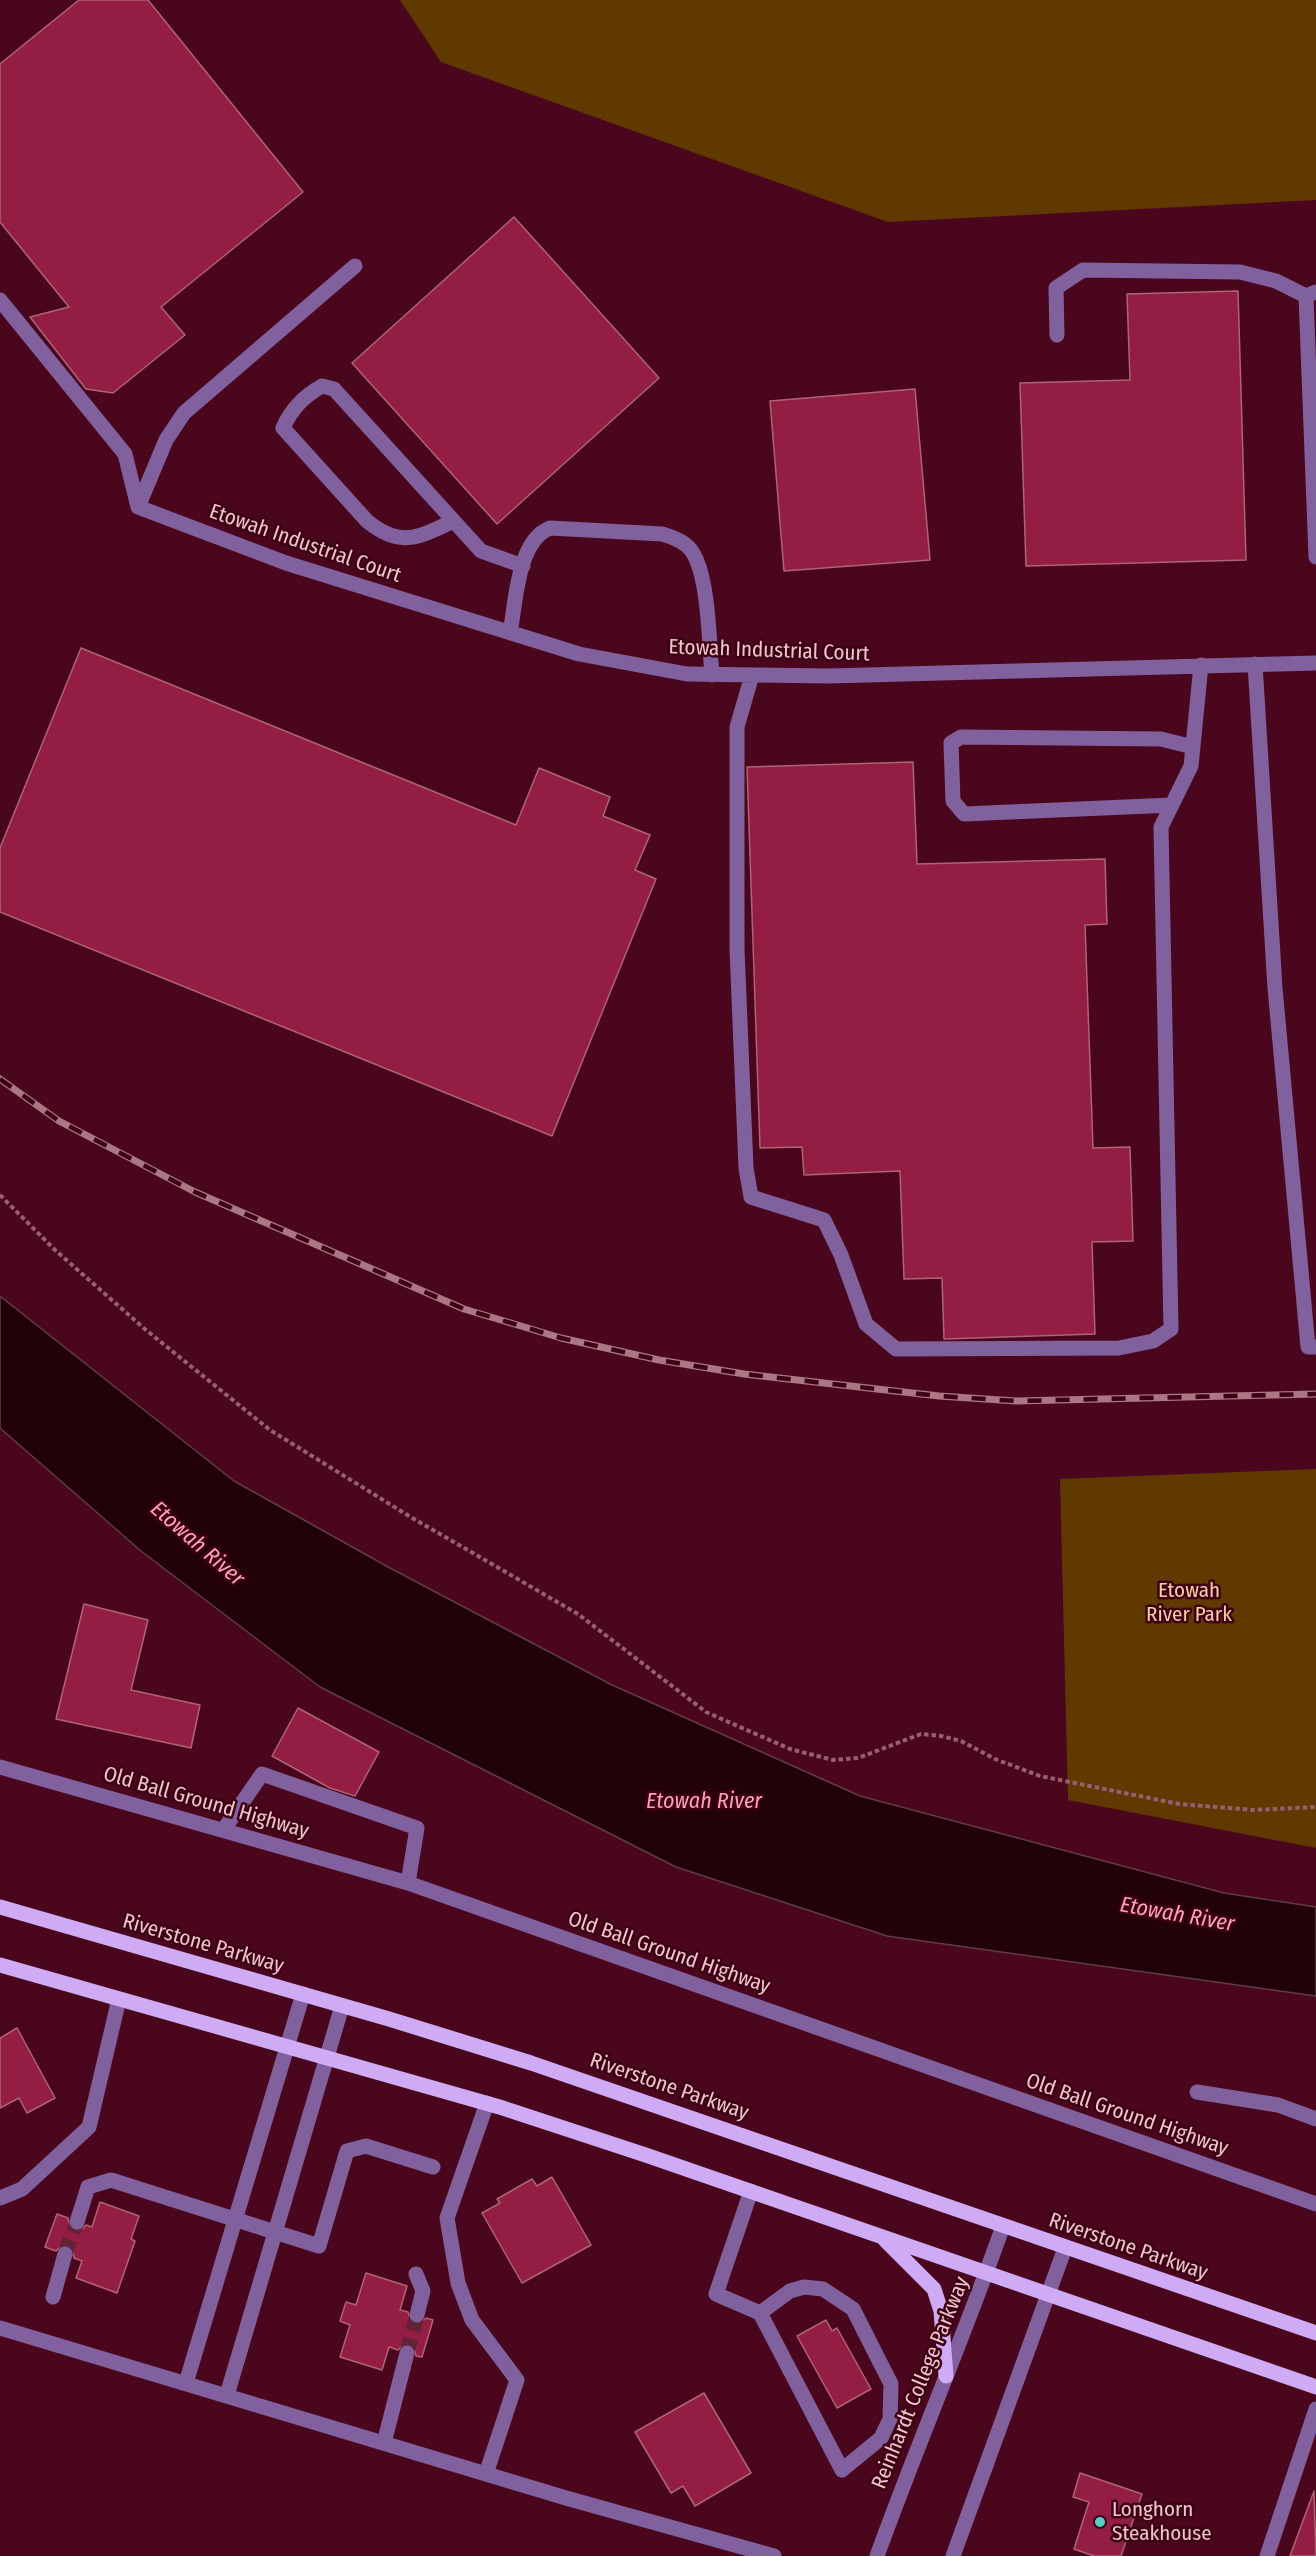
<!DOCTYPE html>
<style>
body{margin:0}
canvas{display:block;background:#49061d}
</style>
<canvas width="1316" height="2556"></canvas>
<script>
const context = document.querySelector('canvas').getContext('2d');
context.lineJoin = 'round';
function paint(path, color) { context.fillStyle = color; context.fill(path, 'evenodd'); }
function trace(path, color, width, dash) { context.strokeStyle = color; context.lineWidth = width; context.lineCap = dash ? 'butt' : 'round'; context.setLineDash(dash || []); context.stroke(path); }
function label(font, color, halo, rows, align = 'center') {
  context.font = font + ' "Fira Sans Condensed",sans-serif'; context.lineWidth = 5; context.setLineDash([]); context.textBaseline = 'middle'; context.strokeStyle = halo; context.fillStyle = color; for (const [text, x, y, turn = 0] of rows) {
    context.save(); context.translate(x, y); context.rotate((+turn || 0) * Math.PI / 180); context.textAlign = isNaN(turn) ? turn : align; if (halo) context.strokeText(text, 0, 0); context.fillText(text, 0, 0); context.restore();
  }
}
paint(new Path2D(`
 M 400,0 L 1316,0 L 1316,200 L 888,222 L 441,62 Z
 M 1316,1469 L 1316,1848 L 1068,1800 L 1060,1479 Z`), '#603900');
const water = new Path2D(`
 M 0,1296 L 234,1481 L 390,1568 L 612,1685 L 860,1796 L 1224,1893 L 1316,1907 L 1316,1996 L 887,1936 L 676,1867 L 320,1687 L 141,1551 L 0,1428 Z`);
paint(water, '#220109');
trace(water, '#603c44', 1.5);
const building = new Path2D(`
 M 79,0 L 148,0 L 303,192 L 161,307 L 185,335 L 113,393 L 86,389 L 30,317 L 69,307 L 0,222 L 0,64 Z
 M 514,217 L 659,378 L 497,524 L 352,363 Z
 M 1238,291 L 1246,560 L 1026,566 L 1020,383 L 1130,380 L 1127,294 Z
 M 915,389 L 930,560 L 784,571 L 770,401 Z
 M 81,648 L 516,825 L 539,768 L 610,797 L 603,816 L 650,835 L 635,870 L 656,879 L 552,1136 L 0,912 L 0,848 Z
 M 913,762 L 917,864 L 1105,859 L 1107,924 L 1085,925 L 1093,1148 L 1130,1147 L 1133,1241 L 1092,1242 L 1095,1334 L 944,1339 L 942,1278 L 904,1279 L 900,1171 L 804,1175 L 802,1147 L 760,1148 L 747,767 Z
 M 84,1604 L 148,1620 L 131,1690 L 200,1705 L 191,1748 L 56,1719 Z
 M 298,1708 L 379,1752 L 355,1796 L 330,1788 L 272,1756 Z
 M 17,2028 L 55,2098 L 27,2113 L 19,2098 L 0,2108 L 0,2038 Z
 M 552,2177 L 591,2245 L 522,2283 L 482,2213 L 500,2203 L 497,2199 L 532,2179 L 537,2186 Z
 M 100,2202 L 139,2216 L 131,2239 L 135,2241 L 117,2293 L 76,2278 L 82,2261 L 74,2258 L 72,2247 L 62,2245 L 56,2251 L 45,2247 L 57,2214 L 68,2218 L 70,2229 L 80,2231 L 86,2225 L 92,2227 Z
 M 366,2273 L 407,2286 L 400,2310 L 408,2312 L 411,2322 L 419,2324 L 426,2318 L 433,2320 L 422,2357 L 416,2356 L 414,2346 L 409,2343 L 404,2344 L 398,2350 L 389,2347 L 382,2370 L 340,2357 L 350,2325 L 340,2321 L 346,2302 L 356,2305 Z
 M 826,2320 L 832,2331 L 837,2328 L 871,2389 L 837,2408 L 797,2336 Z
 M 704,2393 L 751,2473 L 695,2506 L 683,2486 L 671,2493 L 635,2432 Z
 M 1080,2473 L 1142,2494 L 1121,2556 L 1094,2556 L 1074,2549 L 1089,2502 L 1073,2497 Z
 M 1314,2491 L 1316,2556 L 1290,2556 Z`);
paint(building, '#931d43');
trace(building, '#ae6473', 1.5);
trace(new Path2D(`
 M 65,2254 L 77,2222
 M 407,2353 L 417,2315`), '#622337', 15, [15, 8]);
trace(new Path2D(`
 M 0,1195 L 55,1250 L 146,1330 L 270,1430 L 409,1516 L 578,1614 L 706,1712 L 790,1749 L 833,1760 L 858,1758 L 921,1734 L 941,1736 L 961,1741 L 995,1759 L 1040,1776 L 1179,1804 L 1254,1810 L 1316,1807`), '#975f6f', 4, [4.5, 3]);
trace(new Path2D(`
 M 1316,292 L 1306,296 L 1316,557
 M 0,300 L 125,454 L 138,507
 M 1057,335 L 1056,288 L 1083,270 L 1240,272 L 1276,281 L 1306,296
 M 138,507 L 286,563 L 579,654 L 687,674 L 829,676 L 1316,663
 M 138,507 L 166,440 L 184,413 L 355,266
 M 453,521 C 418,538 400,548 367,521 L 283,428 C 291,409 304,396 322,386 L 334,389 L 481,551 L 523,566
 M 510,633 C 516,602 517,541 550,528 L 662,534 C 673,537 684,541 691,550 C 709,574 709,643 712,675
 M 1255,664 L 1275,988 L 1308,1347 L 1316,1347
 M 752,675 L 737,727 L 737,949 L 746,1168 L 751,1197 L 824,1220 L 841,1255 L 866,1324 L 896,1349 L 1119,1348 L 1153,1341 L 1171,1329 L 1161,827 L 1191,766 L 1201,665
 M 1172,805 L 964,814 L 953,801 L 951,743 L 961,737 L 1161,739 L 1193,747
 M 0,1767 L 408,1883 L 1316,2204
 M 224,1829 L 262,1774 L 417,1828 L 408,1883
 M 1197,2092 L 1278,2105 L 1316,2119
 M 751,2191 L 716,2294 L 760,2313 L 842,2470 L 881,2438 L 890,2419 L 891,2384 L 853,2309 L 823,2289 L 804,2287 L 790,2291 L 760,2313
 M 0,2198 L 22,2189 L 89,2127 L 119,1999
 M 77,2222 L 88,2187 L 111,2180 L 319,2246 L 347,2151 L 366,2146 L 433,2167
 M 416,2274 L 423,2291 L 417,2315
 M 53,2297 L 65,2254
 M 0,2328 L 566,2498 L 774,2556
 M 186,2383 L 303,1994
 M 227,2395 L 342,2006
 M 384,2443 L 407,2353
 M 486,2474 L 517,2380 L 472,2320 L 458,2283 L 447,2218 L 487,2103
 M 877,2556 C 917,2445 964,2337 1003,2226
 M 953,2556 L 1065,2248
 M 1267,2556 L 1316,2409`), '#80619d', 15);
trace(new Path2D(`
 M 0,1907 L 389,2019 L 531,2063 L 1316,2333
 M 0,1965 L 503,2108 L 646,2155 L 1316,2387
 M 885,2240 L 934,2289 L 941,2311 L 946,2376`), '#d0abf5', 15);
const rail = new Path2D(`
 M 0,1079 L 59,1121 L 195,1192 L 464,1309 L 561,1338 L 659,1360 L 744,1374 L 939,1396 L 1016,1401 L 1316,1394`);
trace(rail, '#ab7784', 7);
trace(rail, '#3d0014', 4.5, [14]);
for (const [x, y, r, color] of [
 [1100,2522,6,"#56cec3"]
]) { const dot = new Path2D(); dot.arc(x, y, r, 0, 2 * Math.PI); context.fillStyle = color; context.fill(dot); trace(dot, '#3d0014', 2); }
label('21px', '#efc5cc', '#3d0014', [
 ["Etowah Industrial Court",305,544,19],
 ["Etowah Industrial Court",769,651,2],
 ["Old Ball Ground Highway",206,1803,16],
 ["Riverstone Parkway",203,1944,16],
 ["Old Ball Ground Highway",669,1953,19],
 ["Riverstone Parkway",669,2087,19],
 ["Old Ball Ground Highway",1127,2115,19],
 ["Riverstone Parkway",1128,2247,19],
 ["Reinhardt College Parkway",921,2383,-68]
]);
label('21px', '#f8cea3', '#3d0014', [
 ["Etowah",1189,1591],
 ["River Park",1189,1615]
]);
label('21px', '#efc5cc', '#3d0014', [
 ["Longhorn",1112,2510],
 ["Steakhouse",1112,2534]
], 'left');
label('italic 22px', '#fea2b4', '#3d0014', [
 ["Etowah River",197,1544,41],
 ["Etowah River",704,1802],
 ["Etowah River",1177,1915,10]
]);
</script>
